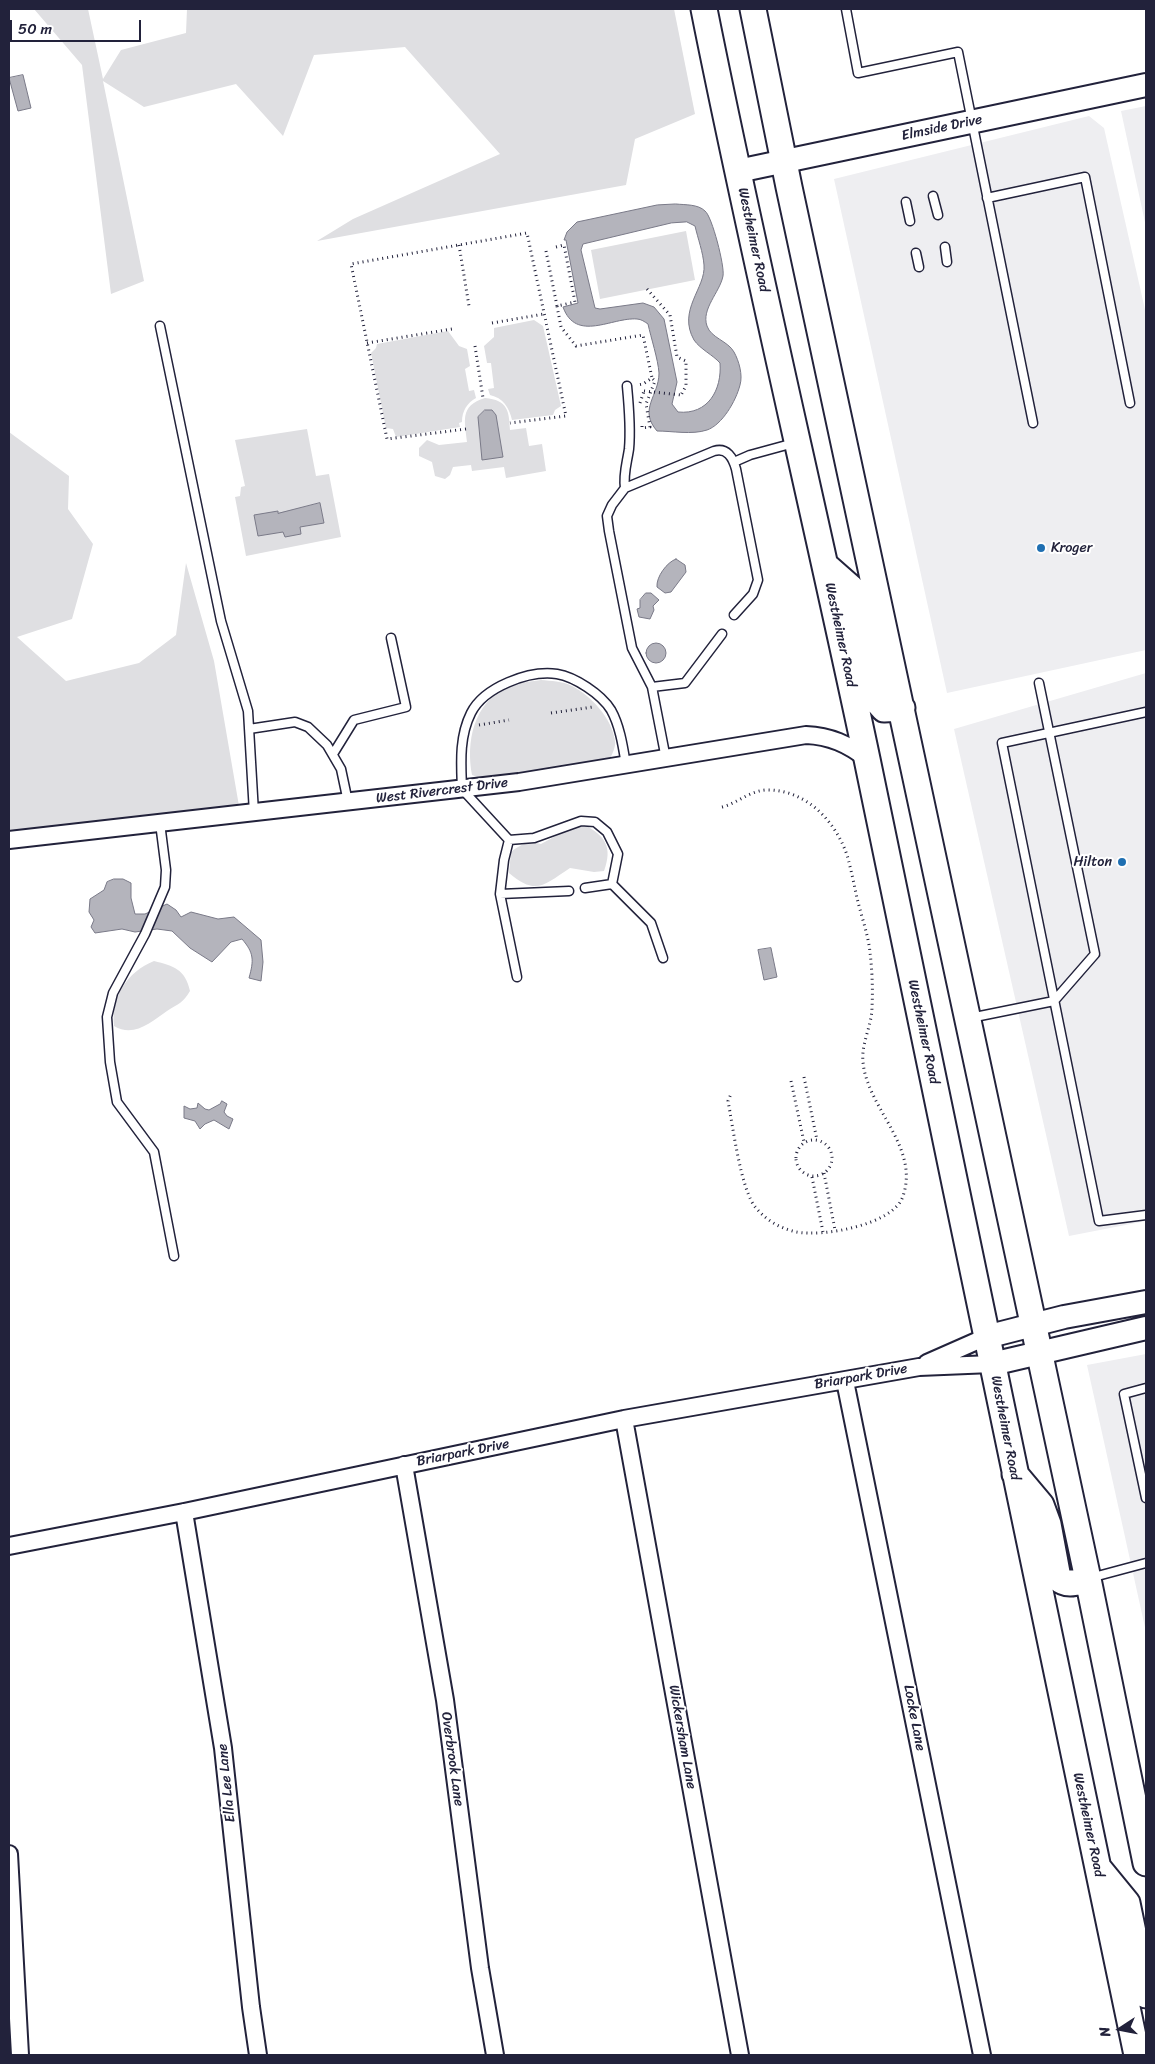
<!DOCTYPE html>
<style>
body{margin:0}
#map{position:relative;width:1155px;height:2064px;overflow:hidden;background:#fff;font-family:Sriracha,sans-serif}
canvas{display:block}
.frame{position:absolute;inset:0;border:10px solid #22223b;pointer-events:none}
.north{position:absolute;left:1095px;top:2004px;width:50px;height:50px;-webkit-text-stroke:4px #fff;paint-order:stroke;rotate:259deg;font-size:14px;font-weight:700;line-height:20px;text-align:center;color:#22223b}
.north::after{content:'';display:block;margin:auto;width:18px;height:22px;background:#22223b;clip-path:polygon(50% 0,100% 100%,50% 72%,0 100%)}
.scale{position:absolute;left:10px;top:20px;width:131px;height:22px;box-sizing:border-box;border:2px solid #22223b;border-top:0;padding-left:6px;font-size:15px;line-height:18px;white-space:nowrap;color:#22223b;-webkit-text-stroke:4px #fff;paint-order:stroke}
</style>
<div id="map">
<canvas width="1155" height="2064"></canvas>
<div class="frame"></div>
<div class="north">N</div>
<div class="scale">50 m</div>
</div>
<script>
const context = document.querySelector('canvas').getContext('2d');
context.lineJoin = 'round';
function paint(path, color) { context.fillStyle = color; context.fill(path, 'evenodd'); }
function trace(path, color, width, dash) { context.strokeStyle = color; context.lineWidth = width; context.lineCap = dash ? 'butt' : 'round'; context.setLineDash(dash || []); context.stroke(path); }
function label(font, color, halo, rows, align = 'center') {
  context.font = font + ' Sriracha,sans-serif'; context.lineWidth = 4; context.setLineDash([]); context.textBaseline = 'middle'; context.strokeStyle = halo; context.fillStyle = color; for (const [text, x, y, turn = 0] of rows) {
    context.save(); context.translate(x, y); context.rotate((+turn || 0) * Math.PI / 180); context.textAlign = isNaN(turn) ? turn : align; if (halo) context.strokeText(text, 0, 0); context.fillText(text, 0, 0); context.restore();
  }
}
paint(new Path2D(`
 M 1146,106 L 1146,227 L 1121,111 Z
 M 1089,116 L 1104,128 L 1146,314 L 1146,650 L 947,693 L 834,179 Z
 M 1146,673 L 1146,1221 L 1069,1236 L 954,729 Z
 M 1146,1354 L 1146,1632 L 1087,1365 Z`), '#eeeef1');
paint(new Path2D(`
 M 34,9 L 88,9 L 103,79 L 121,50 L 186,33 L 187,9 L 674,9 L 695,114 L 635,139 L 626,185 L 317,241 L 353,219 L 500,154 L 405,47 L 314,55 L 283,136 L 236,84 L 144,107 L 103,81 L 144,281 L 111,294 L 82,65 Z
 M 686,231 L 695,280 L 600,299 L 591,250 Z
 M 534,320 L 543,326 L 561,406 L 555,410 L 553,415 L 512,420 C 509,407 503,398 490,395 L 488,389 L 494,388 L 491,363 L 487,363 L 484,346 L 494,337 L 494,328 Z
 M 448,331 L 459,346 L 467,349 L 470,366 L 465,369 L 469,391 L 474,390 L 476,398 C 467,403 462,411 462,422 L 459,423 L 460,427 L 396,437 L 393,429 L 386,428 L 371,353 L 376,348 L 377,344 Z
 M 485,398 C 508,400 509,411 510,430 L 526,428 L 529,446 L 542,444 L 546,471 L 506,478 L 504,467 L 472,471 L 471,465 L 453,467 L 450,475 L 445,479 L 435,476 L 432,462 L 419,456 L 419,448 L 427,440 L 439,445 L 467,442 C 465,421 459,406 485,398 Z
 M 307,429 L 316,476 L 329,474 L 341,537 L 246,556 L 235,497 L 240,496 L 241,487 L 245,486 L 235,440 Z
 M 9,432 L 69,476 L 68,509 L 93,544 L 72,619 L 17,637 L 66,681 L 139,663 L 176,635 L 186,563 L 214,661 L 239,806 L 9,833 Z
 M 541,680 C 551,681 562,681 572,686 C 591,696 612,718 615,741 C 616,747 612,754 610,759 L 480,778 L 472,775 C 466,742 473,704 507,687 C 517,682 529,682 541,680 Z
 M 585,825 C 605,836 613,847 604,871 L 594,872 L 570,868 C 544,885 536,896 509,873 L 511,852 C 521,844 529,841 541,844 L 572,827 Z
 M 154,961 C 174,966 185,969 190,991 C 183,1003 178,1004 167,1011 C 151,1022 134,1038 114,1026 C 111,997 127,972 154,961 Z`), '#dfdfe2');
const water = new Path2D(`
 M 23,75 L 31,108 L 18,111 L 9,78 Z
 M 676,204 C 685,205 698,204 705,211 C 712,216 725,267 723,276 C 720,292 701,309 707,326 C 711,338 728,341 734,352 C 739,361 743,375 740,385 C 736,401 722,425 707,430 C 692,435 672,431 657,431 C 638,409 659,396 659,373 C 658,359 651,338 648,324 C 645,322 641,319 637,319 C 612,317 576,343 563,307 L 578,303 L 566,240 L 564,240 L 567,232 L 577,222 L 657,205 ZM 687,222 L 695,226 C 698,239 703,252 704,265 C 706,288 677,310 694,340 C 700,349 713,355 720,363 C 722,390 708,415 678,412 L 672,404 L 677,382 L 664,319 L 654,307 L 643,303 L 600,309 L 595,308 L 581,250 L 583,244 L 671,223 Z
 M 485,410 L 492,410 L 496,415 L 503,457 L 482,460 L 478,417 Z
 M 320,503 L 324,523 L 300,527 L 301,534 L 285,537 L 283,532 L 258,536 L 254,515 L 278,511 L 278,513 Z
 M 676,559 L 685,565 L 686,572 L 671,592 L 665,593 L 657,587 C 656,577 667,562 676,559 Z
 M 646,593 L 651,593 L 659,600 L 653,606 L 654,610 L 650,619 L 639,617 L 637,609 L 640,608 L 640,600 Z
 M646 653a10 10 0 1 1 20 0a10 10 0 1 1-20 0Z
 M 114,879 L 123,879 L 131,883 L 131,898 L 135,914 L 145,914 L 167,904 L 176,910 L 181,917 L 191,912 L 218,919 L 234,917 L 261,940 L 263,962 L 261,981 L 249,978 C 254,960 254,953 242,939 L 231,942 L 212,962 L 190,948 L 172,931 L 157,929 L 135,932 L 122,929 L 95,933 L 91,927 L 94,920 L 89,912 L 90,899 L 104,890 L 107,882 Z
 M 771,948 L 777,977 L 764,980 L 758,950 Z
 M 222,1101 L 227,1104 L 224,1112 L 227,1116 L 233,1119 L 229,1129 L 214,1120 L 205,1124 L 200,1129 L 195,1121 L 184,1118 L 184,1106 L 190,1109 L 197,1108 L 198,1103 L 205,1109 L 209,1110 L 220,1104 Z`);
paint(water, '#b4b4bc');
trace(water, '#7a7a88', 1);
const lane = new Path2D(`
 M 846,9 L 858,73 L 958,52 L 1033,423
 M 933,196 L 938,215
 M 987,198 L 1085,177 L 1130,403
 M 906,202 L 910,221
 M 945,247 L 947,262
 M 916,253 L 919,267
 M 160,326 L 221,621 L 248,711 L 254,813
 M 734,462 L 750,455 L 794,443
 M 625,488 C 623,474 627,463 629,449 C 631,428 629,407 627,386
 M 652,687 L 685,683 L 722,634
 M 1146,712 L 1002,743 L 1099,1221 L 1146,1215
 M 249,729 L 295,722 L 308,727 L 327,745 L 341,769 L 348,802
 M 333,754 L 354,720 L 406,707 L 391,638
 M 666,759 L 652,687 L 632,648 L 609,531 L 607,516 L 612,505 L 625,488 L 714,451 C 727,447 733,458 736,469 L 758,580 L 753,594 L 734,615
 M 160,823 L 166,870 L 165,887 L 145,934 L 113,993 L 107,1017 L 110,1062 L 117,1102 L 154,1152 L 174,1256
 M 509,840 L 534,838 L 581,821 L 595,822 L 607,832 L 618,854 L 612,884
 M 612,884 L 651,923 L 663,958
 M 585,888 L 612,884
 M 500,894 L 569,891
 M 517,977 L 500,894 L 504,860 L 509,840 L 462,789 C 461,763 459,737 471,713 C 484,687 529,670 557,674 C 575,677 601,694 611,710 C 620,726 623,747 626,765
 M 970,1018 L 1054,1001 L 1095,954 L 1039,683
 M 1146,1388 L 1124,1394 L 1146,1498
 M 1090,1578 L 1146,1563`);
const street = new Path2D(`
 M 9,840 L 519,782 L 806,735 C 830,736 848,744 867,759
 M 927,1363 L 986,1337
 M 845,1381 L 982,2055
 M 624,1419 L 740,2055
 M 404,1465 L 445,1700 L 480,1968 L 495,2055
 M 184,1512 L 223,1748 L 251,2007 L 258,2055
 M 9,1546 L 184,1512 L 624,1419 L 919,1367 L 992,1364
 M 9,1854 L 20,2055`);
const secondary = new Path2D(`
 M 738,171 L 1146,85
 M 986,1337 L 1064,1317 L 1146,1302
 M 992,1364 L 1146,1328`);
const primary = new Path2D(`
 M 704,9 C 754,260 814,508 867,759 C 957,1191 1045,1624 1137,2055
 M 753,9 L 789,187 L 1088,1579 L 1146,1863
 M 826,566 L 851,588 L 876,700 L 884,709 L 902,708
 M 1015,1474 L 1041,1505 L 1048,1524 L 1058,1578 C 1067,1587 1077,1582 1088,1579
 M 1100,1870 L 1127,1903 L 1146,1995`);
trace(lane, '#22223b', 11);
trace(street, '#22223b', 20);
trace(secondary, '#22223b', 26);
trace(primary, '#22223b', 29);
trace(new Path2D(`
 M 459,245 L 469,306
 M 556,247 L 564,245 L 575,302 L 557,306 L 561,327 L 576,346 L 643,335 L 652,378 L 643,384 L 638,385
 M 546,251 L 557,306
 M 647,289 L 670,315 L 677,357 L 686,361 L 686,386 L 681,395
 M 492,323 L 544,314
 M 367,343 L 452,329
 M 475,346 L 483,398
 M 640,403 L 644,391
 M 642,426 L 642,428 L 650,427 L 646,404 L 655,381 L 652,378
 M 466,429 L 387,439 L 351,264 L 527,233 L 566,416 L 510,423
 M 551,713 L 593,707
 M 479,725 L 509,720
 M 722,807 C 738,803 749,791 766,790 C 805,789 835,820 847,855 C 851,869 854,884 857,898 C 861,915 868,934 870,952 C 872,970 873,989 872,1007 C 872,1026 861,1043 863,1062 C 867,1108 920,1147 903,1196 C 894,1225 823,1237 796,1232 C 780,1228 767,1221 756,1208 C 741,1191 733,1127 728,1101 L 731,1094
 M 804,1077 L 817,1140
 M 791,1081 L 804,1142
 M796 1158a18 18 0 1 1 36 0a18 18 0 1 1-36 0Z
 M 824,1173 L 835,1230
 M 812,1177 L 823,1232`), '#22223b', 3, [1, 4]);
trace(lane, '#fff', 8);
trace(street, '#fff', 16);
trace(secondary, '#fff', 22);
trace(primary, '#fff', 25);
trace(new Path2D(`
 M 644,391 L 681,395`), '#22223b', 3, [1, 4]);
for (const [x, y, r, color] of [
 [1041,548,5,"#1f6fb2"],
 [1122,862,5,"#1f6fb2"]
]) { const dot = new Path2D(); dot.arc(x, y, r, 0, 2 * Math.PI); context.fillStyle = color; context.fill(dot); trace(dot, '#fff', 2); }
label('14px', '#22223b', '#fff', [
 ["Elmside Drive",942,128,-12],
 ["Westheimer Road",753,240,78],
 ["Westheimer Road",840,635,78],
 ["West Rivercrest Drive",442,791,-7],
 ["Westheimer Road",923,1032,78],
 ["Briarpark Drive",861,1377,-10],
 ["Westheimer Road",1005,1428,79],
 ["Briarpark Drive",463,1453,-11],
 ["Locke Lane",914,1718,79],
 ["Wickersham Lane",682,1737,80],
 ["Overbrook Lane",452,1759,82],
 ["Ella Lee Lane",227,1783,-96],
 ["Westheimer Road",1088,1825,78]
]);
label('14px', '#22223b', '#fff', [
 ["Kroger",1051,548],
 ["Hilton",1112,862,"right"]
], 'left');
</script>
